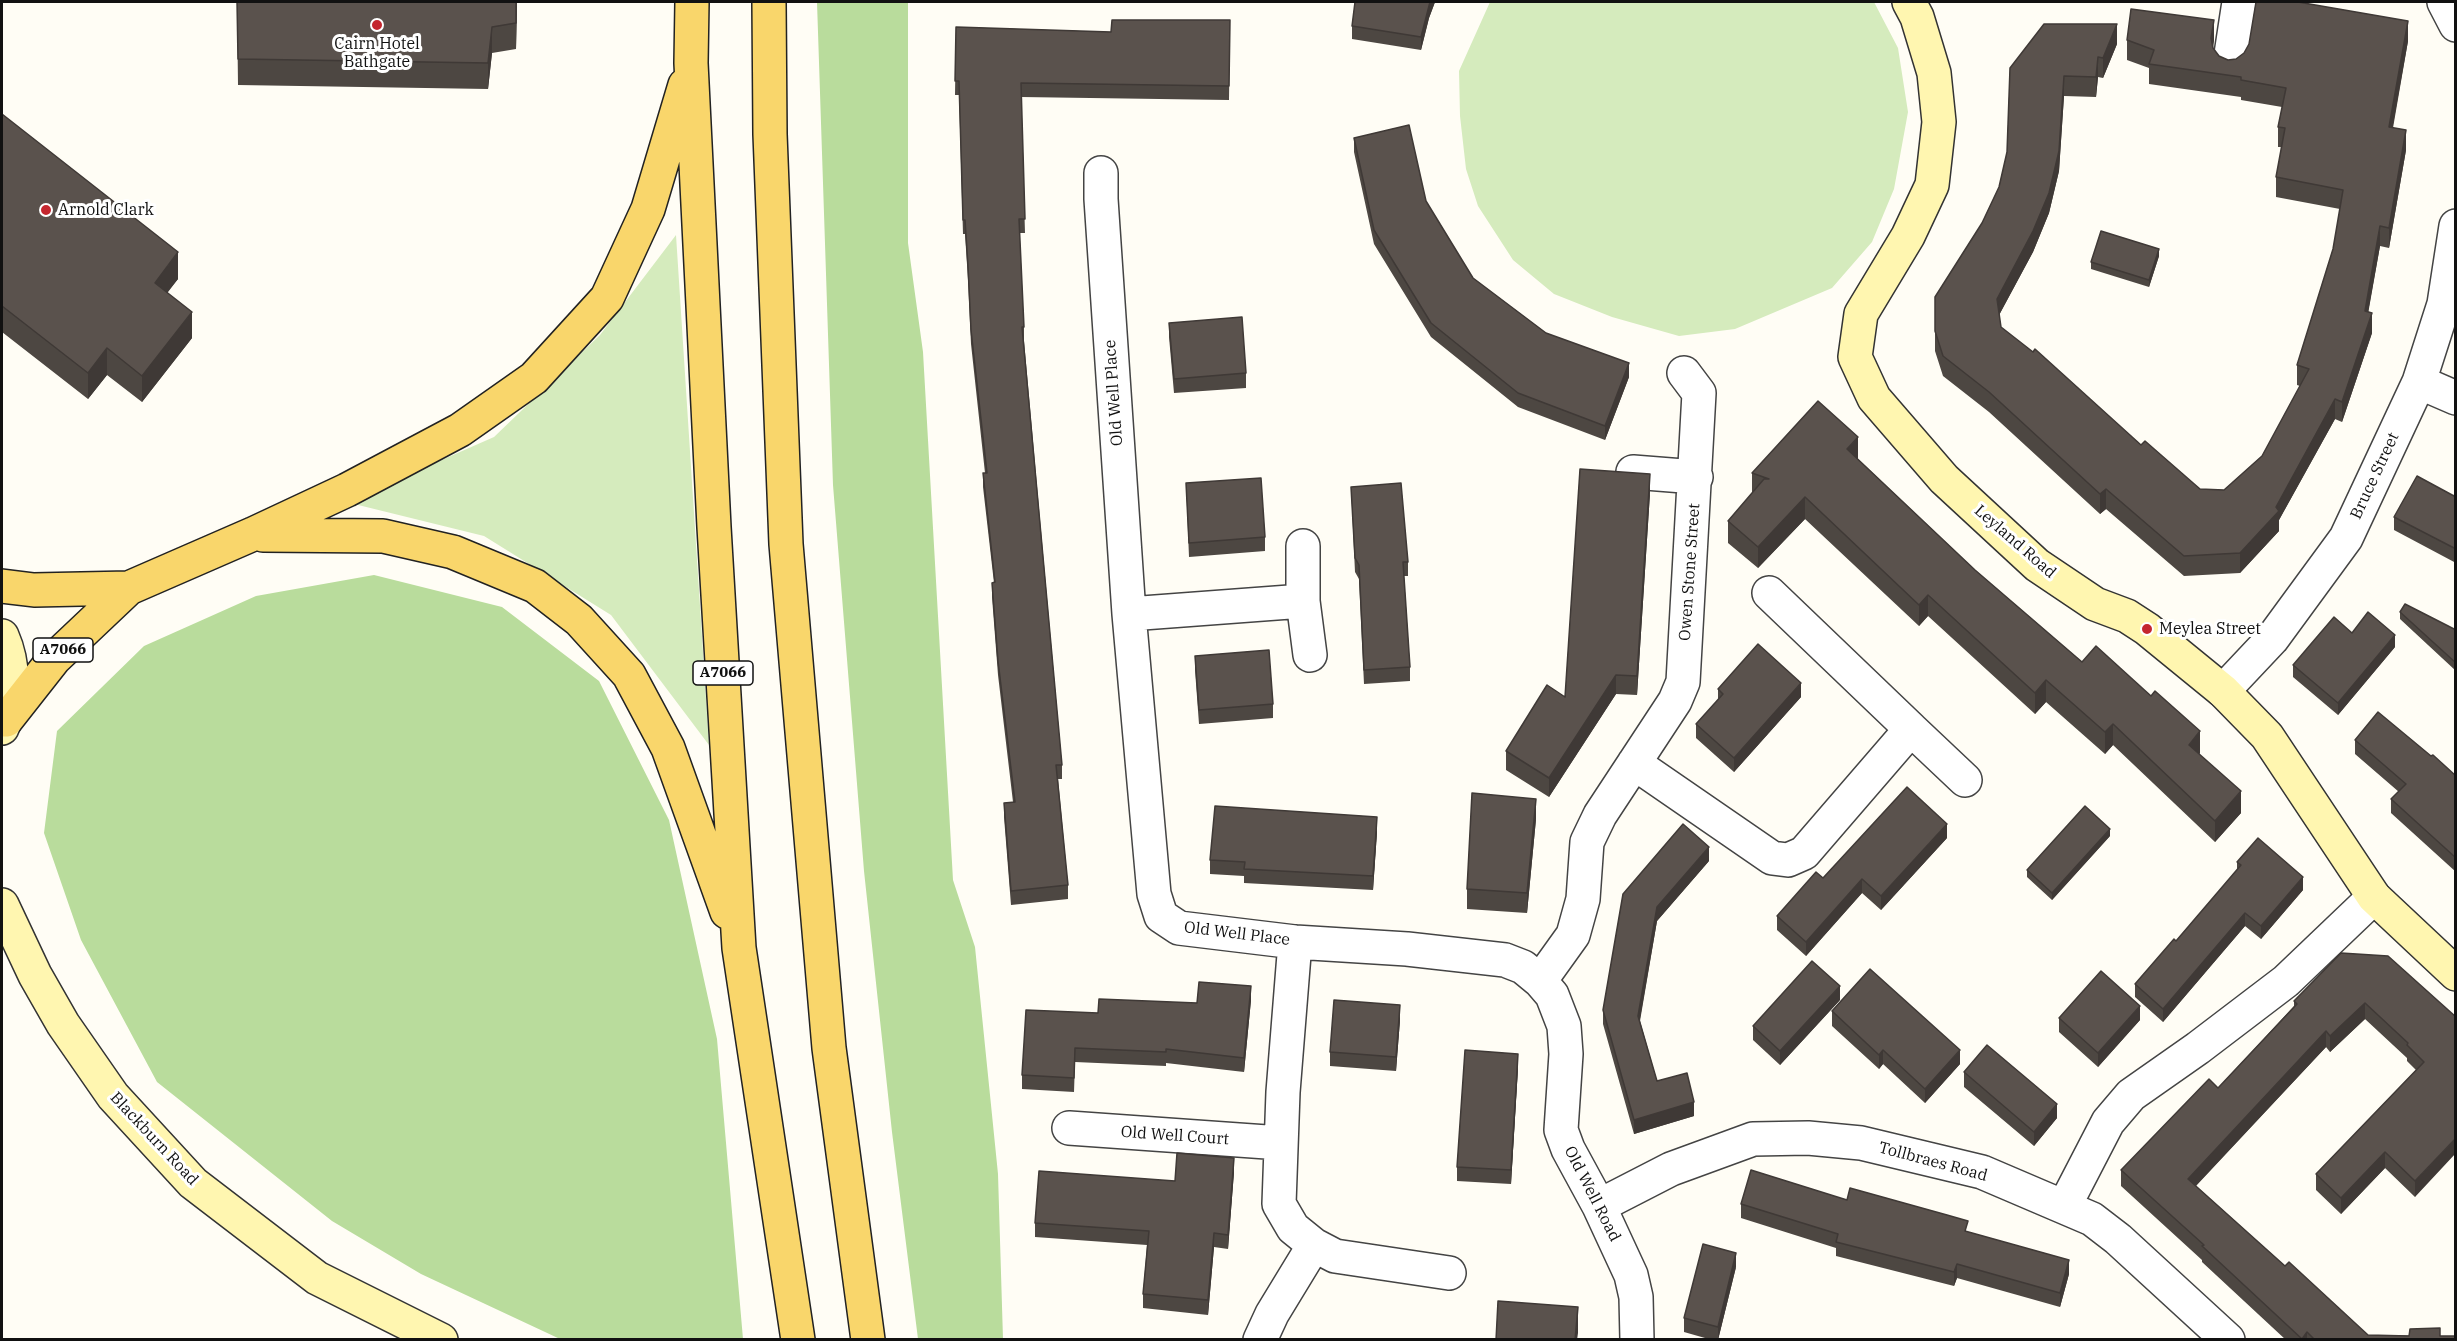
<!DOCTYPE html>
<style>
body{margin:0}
#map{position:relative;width:2457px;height:1341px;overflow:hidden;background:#fffdf5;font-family:"IBM Plex Serif",serif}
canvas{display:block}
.frame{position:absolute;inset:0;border:3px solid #111;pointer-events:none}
</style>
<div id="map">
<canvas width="2457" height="1341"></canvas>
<div class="frame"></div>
</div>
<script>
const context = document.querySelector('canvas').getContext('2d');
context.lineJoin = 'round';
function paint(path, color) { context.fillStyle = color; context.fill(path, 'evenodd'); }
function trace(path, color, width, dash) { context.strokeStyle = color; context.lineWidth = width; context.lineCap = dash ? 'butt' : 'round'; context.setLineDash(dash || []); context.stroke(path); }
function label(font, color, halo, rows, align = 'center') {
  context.font = font + ' "IBM Plex Serif",serif'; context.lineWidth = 6; context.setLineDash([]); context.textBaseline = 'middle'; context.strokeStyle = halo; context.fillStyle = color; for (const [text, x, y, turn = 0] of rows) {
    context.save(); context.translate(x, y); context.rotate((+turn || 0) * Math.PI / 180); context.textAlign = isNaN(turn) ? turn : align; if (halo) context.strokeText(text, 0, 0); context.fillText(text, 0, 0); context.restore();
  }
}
paint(new Path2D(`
 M 1490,2 L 1874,2 L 1898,48 L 1908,112 L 1894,189 L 1872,242 L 1832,288 L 1735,329 L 1679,336 L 1612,317 L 1554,294 L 1513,260 L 1478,206 L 1466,169 L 1460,116 L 1459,71 Z
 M 676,235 L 709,745 L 611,615 L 484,536 L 346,502 L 494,437 L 600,335 Z`), '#d5ebbd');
paint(new Path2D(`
 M 817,2 L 908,2 L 908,243 L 923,352 L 953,880 L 975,947 L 998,1174 L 1003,1339 L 918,1339 L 892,1132 L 864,871 L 833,485 Z
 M 374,575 L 502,607 L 599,681 L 669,820 L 717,1039 L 743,1339 L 560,1339 L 421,1274 L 332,1221 L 157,1082 L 81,940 L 44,833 L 57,731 L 144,646 L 256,596 Z`), '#b9dc9c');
const street = new Path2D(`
 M 2444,2 L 2456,25
 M 2230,61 L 2239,2
 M 1101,173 L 1101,199 L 1129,614 L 1154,894 L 1161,916 L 1179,928 L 1295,942 L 1407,949 L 1505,960 L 1523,967 L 1540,981 L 1552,995 L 1564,1026 L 1566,1054 L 1561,1130 L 1568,1149 L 1599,1206 L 1631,1275 L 1636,1297 L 1637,1340
 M 2419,382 L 2456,398
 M 1633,472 L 1696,477
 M 1303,601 L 1310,655
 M 1129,614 L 1303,601 L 1303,546
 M 2223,691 L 2272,639 L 2346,538 L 2419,382 L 2444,304 L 2456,226
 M 1911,729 L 1965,780
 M 1634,763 L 1772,858 L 1788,860 L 1804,853 L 1911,729 L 1769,593
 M 1540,981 L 1573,935 L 1583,899 L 1587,842 L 1600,815 L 1675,701 L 1683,682 L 1699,393 L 1684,373
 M 1069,1128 L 1281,1143
 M 1599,1206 L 1671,1169 L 1753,1139 L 1808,1138 L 1861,1143 L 1982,1172 L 2092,1219 L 2118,1239 L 2228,1340
 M 2064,1207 L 2108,1122 L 2131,1095 L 2198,1048 L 2286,981 L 2374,897
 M 1314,1245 L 1335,1256 L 1449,1273
 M 1260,1340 L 1272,1314 L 1314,1245 L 1293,1228 L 1279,1204 L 1283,1092 L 1295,942`);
const secondary = new Path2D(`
 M 1909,2 L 1917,17 L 1934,73 L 1939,122 L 1932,185 L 1908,236 L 1861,314 L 1855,357 L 1874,398 L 1944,479 L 2037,565 L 2095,604 L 2127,616 L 2147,629 L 2223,691 L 2267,736 L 2374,897 L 2456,974
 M 2,636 C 14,663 16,701 2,728
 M 2,905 L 35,975 L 63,1024 L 113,1096 L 193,1183 L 317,1278 L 441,1340`);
const primary = new Path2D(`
 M 692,2 L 691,63 L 714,527 L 739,948 L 798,1340
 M 769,2 L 770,134 L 786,544 L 829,1048 L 868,1340
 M 263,535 L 383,536 L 453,552 L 535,586 L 579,620 L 629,675 L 668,748 L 727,912
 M 2,586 L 34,590 L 129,588
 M 6,720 L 54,659 L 129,588 L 253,534 L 347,490 L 460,430 L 534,378 L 607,298 L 648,209 L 685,85`);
trace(street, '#444', 36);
trace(secondary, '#333', 36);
trace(primary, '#222', 36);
trace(street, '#fff', 33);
trace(secondary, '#fff6b0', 33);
trace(primary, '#f9d66b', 33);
paint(new Path2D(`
 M 237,2 L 517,2 L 516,49 L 492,53 L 488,89 L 238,85 Z
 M 1355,2 L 1435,2 L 1429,18 L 1421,50 L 1352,39 L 1352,26 Z
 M 1230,20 L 1229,100 L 1021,97 L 1025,233 L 1019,233 L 1024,327 L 1024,341 L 1062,765 L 1062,779 L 1058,779 L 1068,885 L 1068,899 L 1011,905 L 1004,817 L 1004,803 L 1013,802 L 998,675 L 992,597 L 992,583 L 994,583 L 983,487 L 983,473 L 985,473 L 971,344 L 968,280 L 965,234 L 963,234 L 959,95 L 955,95 L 956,27 L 1111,32 Z
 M 2127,40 L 2214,40 L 2213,48 L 2219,56 L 2228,60 L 2408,41 L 2393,128 L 2406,150 L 2389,248 L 2380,246 L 2368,312 L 2372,333 L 2342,422 L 2335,419 L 2279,520 L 2279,531 L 2240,573 L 2184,576 L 2106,509 L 2100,514 L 1989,412 L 1943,376 L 1935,351 L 1935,297 L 1982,223 L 1999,187 L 2007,152 L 2010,68 L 2117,44 L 2103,78 L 2098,77 L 2096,97 L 2064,96 L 2059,171 L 2049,213 L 2033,252 L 1999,315 L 2001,327 L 2141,445 L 2200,489 L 2224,490 L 2262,456 L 2300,386 L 2297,385 L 2297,365 L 2333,249 L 2340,209 L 2276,197 L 2276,177 L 2282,147 L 2278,147 L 2278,127 L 2282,107 L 2241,100 L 2241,97 L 2149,84 L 2149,68 L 2127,60 Z
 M 2,114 L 178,279 L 167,292 L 192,338 L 142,402 L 107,375 L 88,399 L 2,332 Z
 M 1354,138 L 1426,201 L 1473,278 L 1546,333 L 1629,377 L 1605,440 L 1518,407 L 1431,337 L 1374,244 L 1354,152 Z
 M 2159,256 L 2149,287 L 2091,269 L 2091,262 Z
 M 1169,323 L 1246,373 L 1246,388 L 1174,393 L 1169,337 Z
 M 1858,459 L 1975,570 L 2082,662 L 2200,753 L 2199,754 L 2241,813 L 2215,842 L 2113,745 L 2105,754 L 2046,702 L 2035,714 L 1928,616 L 1919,626 L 1805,519 L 1758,568 L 1728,543 L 1728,521 L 1752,493 L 1752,473 Z
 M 1186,483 L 1265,537 L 1265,551 L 1189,557 Z
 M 1351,487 L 1408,562 L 1408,576 L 1404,576 L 1410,667 L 1410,681 L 1364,684 L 1359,579 L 1355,572 Z
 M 2456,492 L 2456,563 L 2394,530 L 2394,517 L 2454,496 Z
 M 1650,493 L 1637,695 L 1616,694 L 1549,797 L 1506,770 L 1506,751 L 1565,697 Z
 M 2400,612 L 2456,630 L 2456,671 L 2400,619 Z
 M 2395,647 L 2338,715 L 2293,677 L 2293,665 Z
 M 1195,656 L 1273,704 L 1273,718 L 1199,724 L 1195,670 Z
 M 1718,689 L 1801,697 L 1734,772 L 1696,738 L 1696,724 L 1718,700 Z
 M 2355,740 L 2456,776 L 2456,872 L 2391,813 L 2391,799 L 2399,792 L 2355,754 Z
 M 1536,819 L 1527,913 L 1467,909 L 1467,889 Z
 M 1377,832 L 1373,890 L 1244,883 L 1244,876 L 1210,874 L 1210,860 Z
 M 2110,836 L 2052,900 L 2027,877 L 2027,870 Z
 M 1947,838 L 1881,910 L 1862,893 L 1806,956 L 1777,930 L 1777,916 L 1823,878 Z
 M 1709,861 L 1657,921 L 1640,1021 L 1657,1081 L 1694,1116 L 1634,1134 L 1603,1024 L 1603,1010 L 1623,894 Z
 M 2237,862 L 2303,890 L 2261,939 L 2245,926 L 2163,1022 L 2135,997 L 2135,984 L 2176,941 L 2237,870 Z
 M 2341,953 L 2456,1017 L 2415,1197 L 2385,1168 L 2341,1214 L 2316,1190 L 2316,1174 L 2416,1070 L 2407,1061 L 2407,1058 L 2365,1019 L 2330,1052 L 2326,1047 L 2196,1186 L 2285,1266 L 2368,1335 L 2440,1336 L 2456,1340 L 2286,1340 L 2202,1262 L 2202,1260 L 2121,1186 L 2121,1170 L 2218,1088 L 2294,1006 L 2294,1001 Z
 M 1251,1000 L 1244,1072 L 1166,1063 L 1166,1066 L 1075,1062 L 1074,1092 L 1022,1089 L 1022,1075 L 1098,1013 L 1197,1003 Z
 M 1840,1000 L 1780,1065 L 1753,1040 L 1753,1026 Z
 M 1832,1011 L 1960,1064 L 1925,1103 L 1883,1064 L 1879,1069 L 1832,1026 Z
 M 2059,1018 L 2140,1020 L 2098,1067 L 2059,1032 Z
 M 1400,1020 L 1396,1071 L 1330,1066 L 1330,1052 Z
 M 1518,1068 L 1511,1184 L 1457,1181 L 1457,1167 Z
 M 1964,1072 L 2057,1118 L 2034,1146 L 1964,1087 Z
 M 1234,1172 L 1228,1249 L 1214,1247 L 1208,1315 L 1143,1308 L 1143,1294 L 1147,1245 L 1035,1237 L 1035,1223 L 1175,1181 Z
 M 1847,1200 L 1968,1232 L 2069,1274 L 2060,1307 L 1957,1278 L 1954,1286 L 1836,1256 L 1836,1248 L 1741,1218 L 1741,1204 Z
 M 1736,1267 L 1718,1340 L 1712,1340 L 1684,1332 L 1684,1318 Z`), '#4d4742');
paint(new Path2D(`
 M 516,2 L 517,2 L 516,49 Z
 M 1430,2 L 1435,2 L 1429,18 L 1421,50 L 1421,37 Z
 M 2214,20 L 2214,40 L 2211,58 L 2211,38 Z
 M 2408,21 L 2408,41 L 2389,147 L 2389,127 Z
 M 2117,24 L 2117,44 L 2103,78 L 2103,58 Z
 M 492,27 L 492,53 L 488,89 L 488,63 Z
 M 2098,57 L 2098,77 L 2096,97 L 2096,77 Z
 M 2064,76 L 2064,96 L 2059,171 L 2049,213 L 2033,252 L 1997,319 L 1997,299 Z
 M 2406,130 L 2406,150 L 2389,248 L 2389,228 Z
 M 2380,226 L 2380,246 L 2365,331 L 2365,311 Z
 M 2159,249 L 2159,256 L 2149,287 L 2149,280 Z
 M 178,252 L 178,279 L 155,309 L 155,283 Z
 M 192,312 L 192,338 L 142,402 L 142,376 Z
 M 2372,313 L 2372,333 L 2342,422 L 2342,402 Z
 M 107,348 L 107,375 L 88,399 L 88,373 Z
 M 1629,363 L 1629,377 L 1605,440 L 1605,426 Z
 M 2335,399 L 2335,419 L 2279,520 L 2279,531 L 2240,573 L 2240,553 L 2276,507 Z
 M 1858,437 L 1858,459 L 1847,471 L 1847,449 Z
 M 1650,474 L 1650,493 L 1637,695 L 1637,676 Z
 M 2106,489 L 2106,509 L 2100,514 L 2100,494 Z
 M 1805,497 L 1805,519 L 1758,568 L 1758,547 Z
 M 1928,595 L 1928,616 L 1919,626 L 1919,605 Z
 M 2395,635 L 2395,647 L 2338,715 L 2338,703 Z
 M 1616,675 L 1616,694 L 1549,797 L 1549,778 Z
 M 2046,680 L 2046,702 L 2035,714 L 2035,693 Z
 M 1801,683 L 1801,697 L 1734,772 L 1734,758 Z
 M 2113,724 L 2113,745 L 2105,754 L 2105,732 Z
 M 2200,731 L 2200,753 L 2189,766 L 2189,745 Z
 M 2241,791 L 2241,813 L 2215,842 L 2215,821 Z
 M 1536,799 L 1536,819 L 1527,913 L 1527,893 Z
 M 1377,817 L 1377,832 L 1373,890 L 1373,876 Z
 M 1947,824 L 1947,838 L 1881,910 L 1881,896 Z
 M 2110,829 L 2110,836 L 2052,900 L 2052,893 Z
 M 1709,847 L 1709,861 L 1657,921 L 1638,1030 L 1638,1016 L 1657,907 Z
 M 2303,877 L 2303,890 L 2261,939 L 2261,926 Z
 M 1862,879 L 1862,893 L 1806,956 L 1806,942 Z
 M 2245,913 L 2245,926 L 2163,1022 L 2163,1009 Z
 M 1251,986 L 1251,1000 L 1244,1072 L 1244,1058 Z
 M 1840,986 L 1840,1000 L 1780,1065 L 1780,1051 Z
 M 2365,1003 L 2365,1019 L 2330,1052 L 2330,1036 Z
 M 1400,1005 L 1400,1020 L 1396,1071 L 1396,1057 Z
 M 2140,1006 L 2140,1020 L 2098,1067 L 2098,1053 Z
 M 2326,1031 L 2326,1047 L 2188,1194 L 2188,1179 Z
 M 1883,1050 L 1883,1064 L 1879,1069 L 1879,1055 Z
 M 1960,1050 L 1960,1064 L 1925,1103 L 1925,1089 Z
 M 1518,1054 L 1518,1068 L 1511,1184 L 1511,1170 Z
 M 1694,1102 L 1694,1116 L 1634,1134 L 1634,1120 Z
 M 2057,1104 L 2057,1118 L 2034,1146 L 2034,1132 Z
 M 2456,1138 L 2456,1153 L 2415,1197 L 2415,1181 Z
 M 2385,1152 L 2385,1168 L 2341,1214 L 2341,1198 Z
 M 1234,1158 L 1234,1172 L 1228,1249 L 1228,1235 Z
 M 1214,1233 L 1214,1247 L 1208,1315 L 1208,1300 Z
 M 1736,1253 L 1736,1267 L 1718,1340 L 1718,1327 Z
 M 2069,1260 L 2069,1274 L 2060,1307 L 2060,1293 Z
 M 1957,1264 L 1957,1278 L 1954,1286 L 1954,1272 Z
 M 1578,1307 L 1578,1333 L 1577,1340 L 1575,1340 Z
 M 2307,1332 L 2307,1340 L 2302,1340 L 2302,1339 Z`), '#3f3936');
const building = new Path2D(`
 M 237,2 L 516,2 L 516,23 L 492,27 L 488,63 L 238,59 Z
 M 1355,2 L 1430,2 L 1421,37 L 1352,26 Z
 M 2256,2 L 2298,2 L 2408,21 L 2389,127 L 2406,130 L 2389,228 L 2380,226 L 2365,311 L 2372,313 L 2342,402 L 2335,399 L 2276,507 L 2279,511 L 2240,553 L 2184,556 L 2106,489 L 2100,494 L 1989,392 L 1943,356 L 1935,331 L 1935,297 L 1982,223 L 1999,187 L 2007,152 L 2010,68 L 2044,24 L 2117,24 L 2103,58 L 2098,57 L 2096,77 L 2064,76 L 2059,151 L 2049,193 L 2033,231 L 1997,299 L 2001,327 L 2033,352 L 2035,349 L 2141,445 L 2145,441 L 2200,489 L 2224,490 L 2262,456 L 2309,369 L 2297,365 L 2333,249 L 2343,190 L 2276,177 L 2285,128 L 2278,127 L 2286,88 L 2241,80 L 2241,77 L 2149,64 L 2154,50 L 2127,40 L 2131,9 L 2214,20 L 2211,38 L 2213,48 L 2219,56 L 2228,60 L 2236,59 L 2244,53 L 2249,44 Z
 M 1112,20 L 1230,20 L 1229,86 L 1021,83 L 1025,219 L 1019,219 L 1024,327 L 1022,327 L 1062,765 L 1056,765 L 1068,885 L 1011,891 L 1004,803 L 1015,802 L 998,661 L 992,583 L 995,582 L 983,473 L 987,473 L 971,330 L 968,266 L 965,220 L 963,220 L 959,81 L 955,81 L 956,27 L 1111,32 Z
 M 2,114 L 178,252 L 155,283 L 192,312 L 142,376 L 107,348 L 88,373 L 2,306 Z
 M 1409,125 L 1426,201 L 1473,278 L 1546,333 L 1629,363 L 1605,426 L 1518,393 L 1431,323 L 1374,230 L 1354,138 Z
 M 2101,231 L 2159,249 L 2149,280 L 2091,262 Z
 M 1242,317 L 1246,373 L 1174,379 L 1169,323 Z
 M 1818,401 L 1858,437 L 1847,449 L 1975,570 L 2082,662 L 2096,646 L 2151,696 L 2155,691 L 2200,731 L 2189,745 L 2241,791 L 2215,821 L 2113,724 L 2105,732 L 2046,680 L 2035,693 L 1928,595 L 1919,605 L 1805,497 L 1758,547 L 1728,521 L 1764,479 L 1769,479 L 1752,473 Z
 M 1580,469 L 1650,474 L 1637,676 L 1616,675 L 1549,778 L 1506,751 L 1547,685 L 1565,697 Z
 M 2417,476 L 2454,496 L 2456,492 L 2456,549 L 2394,517 Z
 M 1261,478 L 1265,537 L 1189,543 L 1186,483 Z
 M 1401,483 L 1408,562 L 1403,562 L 1410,667 L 1364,670 L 1359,565 L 1355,558 L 1351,487 Z
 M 2405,604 L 2456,630 L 2456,663 L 2400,612 Z
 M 2368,612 L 2395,635 L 2338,703 L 2293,665 L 2334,617 L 2352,633 Z
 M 1758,644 L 1801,683 L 1734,758 L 1696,724 L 1723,694 L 1718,689 Z
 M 1269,650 L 1273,704 L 1199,710 L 1195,656 Z
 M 2378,712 L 2431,756 L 2433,755 L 2456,776 L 2456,858 L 2391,799 L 2406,784 L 2355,740 Z
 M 1907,787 L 1947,824 L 1881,896 L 1862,879 L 1806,942 L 1777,916 L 1816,872 L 1823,878 Z
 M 1472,793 L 1536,799 L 1527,893 L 1467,889 Z
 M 1215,806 L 1377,817 L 1373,876 L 1244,869 L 1245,862 L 1210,860 Z
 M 2085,806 L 2110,829 L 2052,893 L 2027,870 Z
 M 1683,824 L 1709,847 L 1657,907 L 1638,1016 L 1657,1081 L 1687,1073 L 1694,1102 L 1634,1120 L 1603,1010 L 1623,894 Z
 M 2258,838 L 2303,877 L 2261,926 L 2245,913 L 2163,1009 L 2135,984 L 2174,939 L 2176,941 L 2241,865 L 2237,862 Z
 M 2341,953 L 2388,956 L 2456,1017 L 2456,1138 L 2415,1181 L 2385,1152 L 2341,1198 L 2316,1174 L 2424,1062 L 2407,1045 L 2408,1043 L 2365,1003 L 2330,1036 L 2326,1031 L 2188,1179 L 2285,1266 L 2289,1262 L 2368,1335 L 2409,1336 L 2410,1329 L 2440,1328 L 2440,1336 L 2456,1336 L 2456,1340 L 2315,1340 L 2307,1332 L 2302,1339 L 2202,1246 L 2204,1245 L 2121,1170 L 2209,1079 L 2218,1088 L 2297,1004 L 2294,1001 Z
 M 1812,961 L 1840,986 L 1780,1051 L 1753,1026 Z
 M 1870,969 L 1960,1050 L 1925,1089 L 1883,1050 L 1879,1055 L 1832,1011 Z
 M 2101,971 L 2140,1006 L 2098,1053 L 2059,1018 Z
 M 1199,982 L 1251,986 L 1244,1058 L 1166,1049 L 1166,1052 L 1075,1048 L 1074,1078 L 1022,1075 L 1026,1010 L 1098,1013 L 1099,999 L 1197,1003 Z
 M 1334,1000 L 1400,1005 L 1396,1057 L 1330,1052 Z
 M 1987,1045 L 2057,1104 L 2034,1132 L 1964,1072 Z
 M 1465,1050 L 1518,1054 L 1511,1170 L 1457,1167 Z
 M 1177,1153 L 1234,1158 L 1228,1235 L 1214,1233 L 1208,1300 L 1143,1294 L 1149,1231 L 1035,1223 L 1039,1171 L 1175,1181 Z
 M 1751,1170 L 1847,1200 L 1850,1188 L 1947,1215 L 1968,1221 L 1965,1231 L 2069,1260 L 2060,1293 L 1957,1264 L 1954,1272 L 1836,1242 L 1838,1234 L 1741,1204 Z
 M 1703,1244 L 1736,1253 L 1718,1327 L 1684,1318 Z
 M 1498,1301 L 1578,1307 L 1575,1340 L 1496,1340 Z`);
paint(building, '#5a524d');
trace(building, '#3f3936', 1.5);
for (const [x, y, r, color] of [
 [377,25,6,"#c4262e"],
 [46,210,6,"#c4262e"],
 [2147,629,6,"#c4262e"]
]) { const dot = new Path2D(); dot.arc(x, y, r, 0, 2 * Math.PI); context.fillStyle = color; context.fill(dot); trace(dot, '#fff', 2); }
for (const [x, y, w] of [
 [63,650,60],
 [723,673,60]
]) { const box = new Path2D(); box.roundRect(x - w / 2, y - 12, w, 24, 4.5); context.fillStyle = '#fff'; context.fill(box); trace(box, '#111', 1.5); }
label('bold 15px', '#111', null, [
 ["A7066",63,650],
 ["A7066",723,673]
]);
label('16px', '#111', '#fff', [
 ["Cairn Hotel",377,44,"center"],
 ["Bathgate",377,62,"center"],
 ["Arnold Clark",58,210],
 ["Meylea Street",2159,629]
], 'left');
label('16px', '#111', '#fff', [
 ["Old Well Place",1114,393,-94],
 ["Bruce Street",2375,476,-65],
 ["Leyland Road",2015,542,41],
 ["Owen Stone Street",1690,572,-86],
 ["Old Well Place",1237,934,7],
 ["Old Well Court",1175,1136,4],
 ["Blackburn Road",154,1139,47],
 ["Tollbraes Road",1933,1162,15],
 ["Old Well Road",1592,1194,63]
]);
</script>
